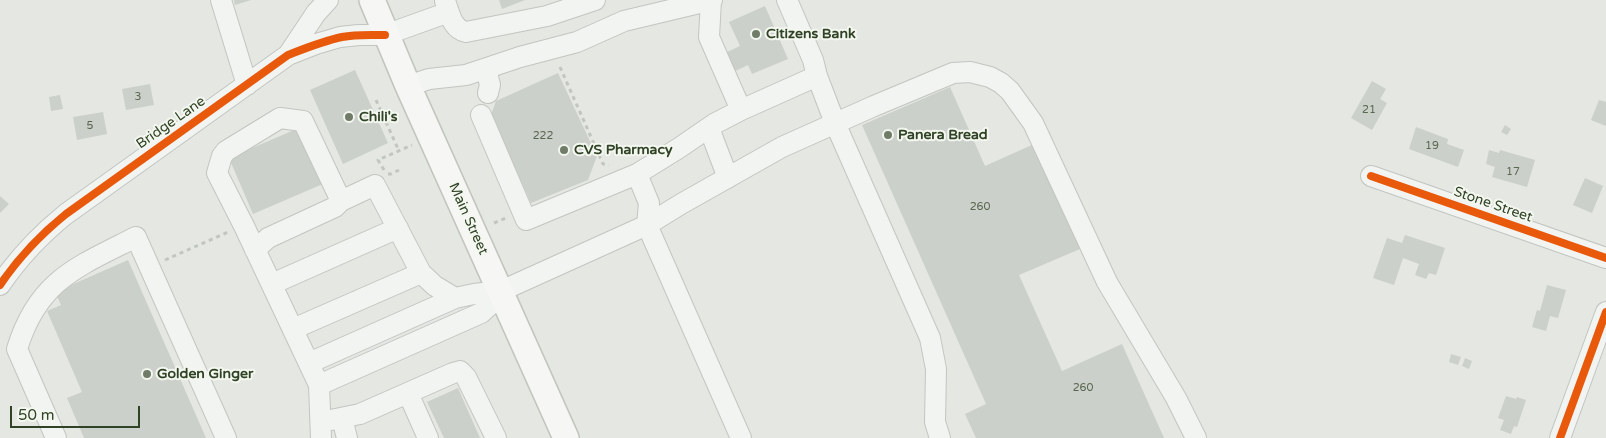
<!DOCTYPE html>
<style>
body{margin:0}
#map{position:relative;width:1606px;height:438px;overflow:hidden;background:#e4e7e2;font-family:"Varela Round",sans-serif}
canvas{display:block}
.scale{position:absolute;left:10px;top:406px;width:130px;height:22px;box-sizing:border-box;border:2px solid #314326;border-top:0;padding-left:6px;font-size:15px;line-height:18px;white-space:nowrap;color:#314326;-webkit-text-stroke:4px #f3f7ef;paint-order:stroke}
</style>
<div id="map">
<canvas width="1606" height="438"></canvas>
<div class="scale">50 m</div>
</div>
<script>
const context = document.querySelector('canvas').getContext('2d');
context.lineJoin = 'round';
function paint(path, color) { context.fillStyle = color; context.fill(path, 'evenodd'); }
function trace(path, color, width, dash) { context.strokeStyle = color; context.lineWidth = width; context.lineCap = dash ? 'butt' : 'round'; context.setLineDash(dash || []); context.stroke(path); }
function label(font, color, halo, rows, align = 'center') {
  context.font = font + ' "Varela Round",sans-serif'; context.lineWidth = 4; context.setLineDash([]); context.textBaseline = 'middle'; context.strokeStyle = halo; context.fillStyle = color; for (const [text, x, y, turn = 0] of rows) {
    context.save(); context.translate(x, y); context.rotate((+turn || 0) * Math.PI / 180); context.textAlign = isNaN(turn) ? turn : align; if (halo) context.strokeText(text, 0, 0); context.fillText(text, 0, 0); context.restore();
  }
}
paint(new Path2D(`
 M 234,0 L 251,0 L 235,5 Z
 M 499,0 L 525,0 L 502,9 Z
 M 765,6 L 788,59 L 752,74 L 748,65 L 733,72 L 725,53 L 740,46 L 729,22 Z
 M 355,70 L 388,143 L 343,164 L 310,90 Z
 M 558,73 L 597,156 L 588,180 L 531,203 L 491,115 L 496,101 Z
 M 1372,81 L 1386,89 L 1380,99 L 1387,103 L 1372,130 L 1351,118 Z
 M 150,84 L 154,105 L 126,110 L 122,89 Z
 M 950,87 L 985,166 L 1034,144 L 1080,249 L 1019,275 L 1062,371 L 1122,344 L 1164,438 L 976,438 L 965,414 L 986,404 L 862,125 Z
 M 60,95 L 63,109 L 51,111 L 49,97 Z
 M 1599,100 L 1606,102 L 1606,126 L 1591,120 Z
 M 103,112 L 107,134 L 77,140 L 73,117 Z
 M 1505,125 L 1511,129 L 1507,135 L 1501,132 Z
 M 301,127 L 325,183 L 253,214 L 229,158 Z
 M 1416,127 L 1448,139 L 1447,144 L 1464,150 L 1458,167 L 1409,149 Z
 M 1489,150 L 1499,153 L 1500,150 L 1535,160 L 1527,187 L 1492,177 L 1495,167 L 1486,164 Z
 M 1585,178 L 1603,186 L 1592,213 L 1573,205 Z
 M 0,196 L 9,204 L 0,213 Z
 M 1405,235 L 1445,248 L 1436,275 L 1429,273 L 1426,279 L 1415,275 L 1419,264 L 1403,258 L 1394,285 L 1373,278 L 1387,238 L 1402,243 Z
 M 128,260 L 206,438 L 84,438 L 67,398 L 82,392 L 47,311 L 61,305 L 55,292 Z
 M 1547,285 L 1566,290 L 1558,318 L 1550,316 L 1546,331 L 1532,327 L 1537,310 L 1540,311 Z
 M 1451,354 L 1461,357 L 1458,365 L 1449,362 Z
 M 1465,358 L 1472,361 L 1469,369 L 1462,366 Z
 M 458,388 L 480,438 L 444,438 L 427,402 Z
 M 1506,396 L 1516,399 L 1517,397 L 1526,400 L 1517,427 L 1514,426 L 1511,434 L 1500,430 L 1504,420 L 1498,418 Z`), '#ccd0ca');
const minor = new Path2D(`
 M 221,0 L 247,85
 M 711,0 L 709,37 L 741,110
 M 787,0 L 813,60 L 817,76 L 835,123 L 930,338 L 936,369 L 935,422 L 940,438
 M 445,1 C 450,14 452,29 466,32 L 547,16 L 595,0
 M 288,55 L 316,13 L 328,0
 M 486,69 L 490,85 L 488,93
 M 408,86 L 429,79 L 466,75 L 520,57 L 577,42 L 624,21 L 712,0
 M 481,115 L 526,220 L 637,174 L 679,148 L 714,124 L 741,110 L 817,76
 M 709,128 L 728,178
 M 637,174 L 649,203 L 647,225 L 681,204 L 782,147 L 874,106 L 953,73 L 970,72 L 990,77 L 1001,83 L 1010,91 L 1033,123 L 1107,282 L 1176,398 L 1196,438
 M 1371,176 L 1606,258
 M 255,250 L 268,238 L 335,207 L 341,201 L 375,185 L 421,273 L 435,286 L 455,298
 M 272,284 L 398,228
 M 0,285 C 19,257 40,235 66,214 L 288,55 L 316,44 L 340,37 L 359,35 L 385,35 L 449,12
 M 293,329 L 421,273
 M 309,363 L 455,298 L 474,294 L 501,291 L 647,225 L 741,438
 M 319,385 L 481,313 L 492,303 L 501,291
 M 408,393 L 428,438
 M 342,418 L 347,438
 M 321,422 L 360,414 L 453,373 L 460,371 L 466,377 L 496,438
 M 56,438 L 17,349 C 38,280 77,267 136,237 L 226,438
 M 321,438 L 319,385 L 244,226 L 217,173 L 222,156 L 226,151 L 280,118 L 303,121 L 341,201
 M 1560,438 L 1606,312`);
const major = new Path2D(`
 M 372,0 L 408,86 L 566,438`);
trace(minor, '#c2c5c0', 22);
trace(major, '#c1c5bd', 28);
trace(new Path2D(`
 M 560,67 L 603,164 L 609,165
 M 376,100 L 399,151
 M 384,170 L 378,160 L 412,145
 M 388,174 L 391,174 L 399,170
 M 494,223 L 506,218
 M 165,260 L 228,232`), '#c1c7bf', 3, [4, 4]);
trace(minor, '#f2f4f1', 20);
trace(major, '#f6f7f5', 25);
trace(new Path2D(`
 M 1371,176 L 1606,258
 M 0,285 C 19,257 40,235 66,214 L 288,55 C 306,48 323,41 342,37 C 356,34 371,35 385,35
 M 1560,438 L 1606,312`), '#e8590c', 8);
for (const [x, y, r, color] of [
 [756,34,5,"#707c68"],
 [349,117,5,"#707c68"],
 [888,135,5,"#707c68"],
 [564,150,5,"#707c68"],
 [147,374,5,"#707c68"]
]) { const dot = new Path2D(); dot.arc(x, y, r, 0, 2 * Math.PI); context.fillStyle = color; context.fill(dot); trace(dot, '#f3f7ef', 2); }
label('11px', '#586750', null, [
 ["3",138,97],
 ["21",1369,110],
 ["5",90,126],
 ["222",543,136],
 ["19",1432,146],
 ["17",1513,172],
 ["260",980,207],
 ["260",1083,388]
]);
label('bold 14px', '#314326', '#f3f7ef', [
 ["Citizens Bank",766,34],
 ["Chili's",359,117],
 ["Panera Bread",898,135],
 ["CVS Pharmacy",574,150],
 ["Golden Ginger",157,374]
], 'left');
label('14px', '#314326', '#f3f7ef', [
 ["Bridge Lane",171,123,-35],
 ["Stone Street",1493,205,19],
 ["Main Street",468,219,66]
]);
</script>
